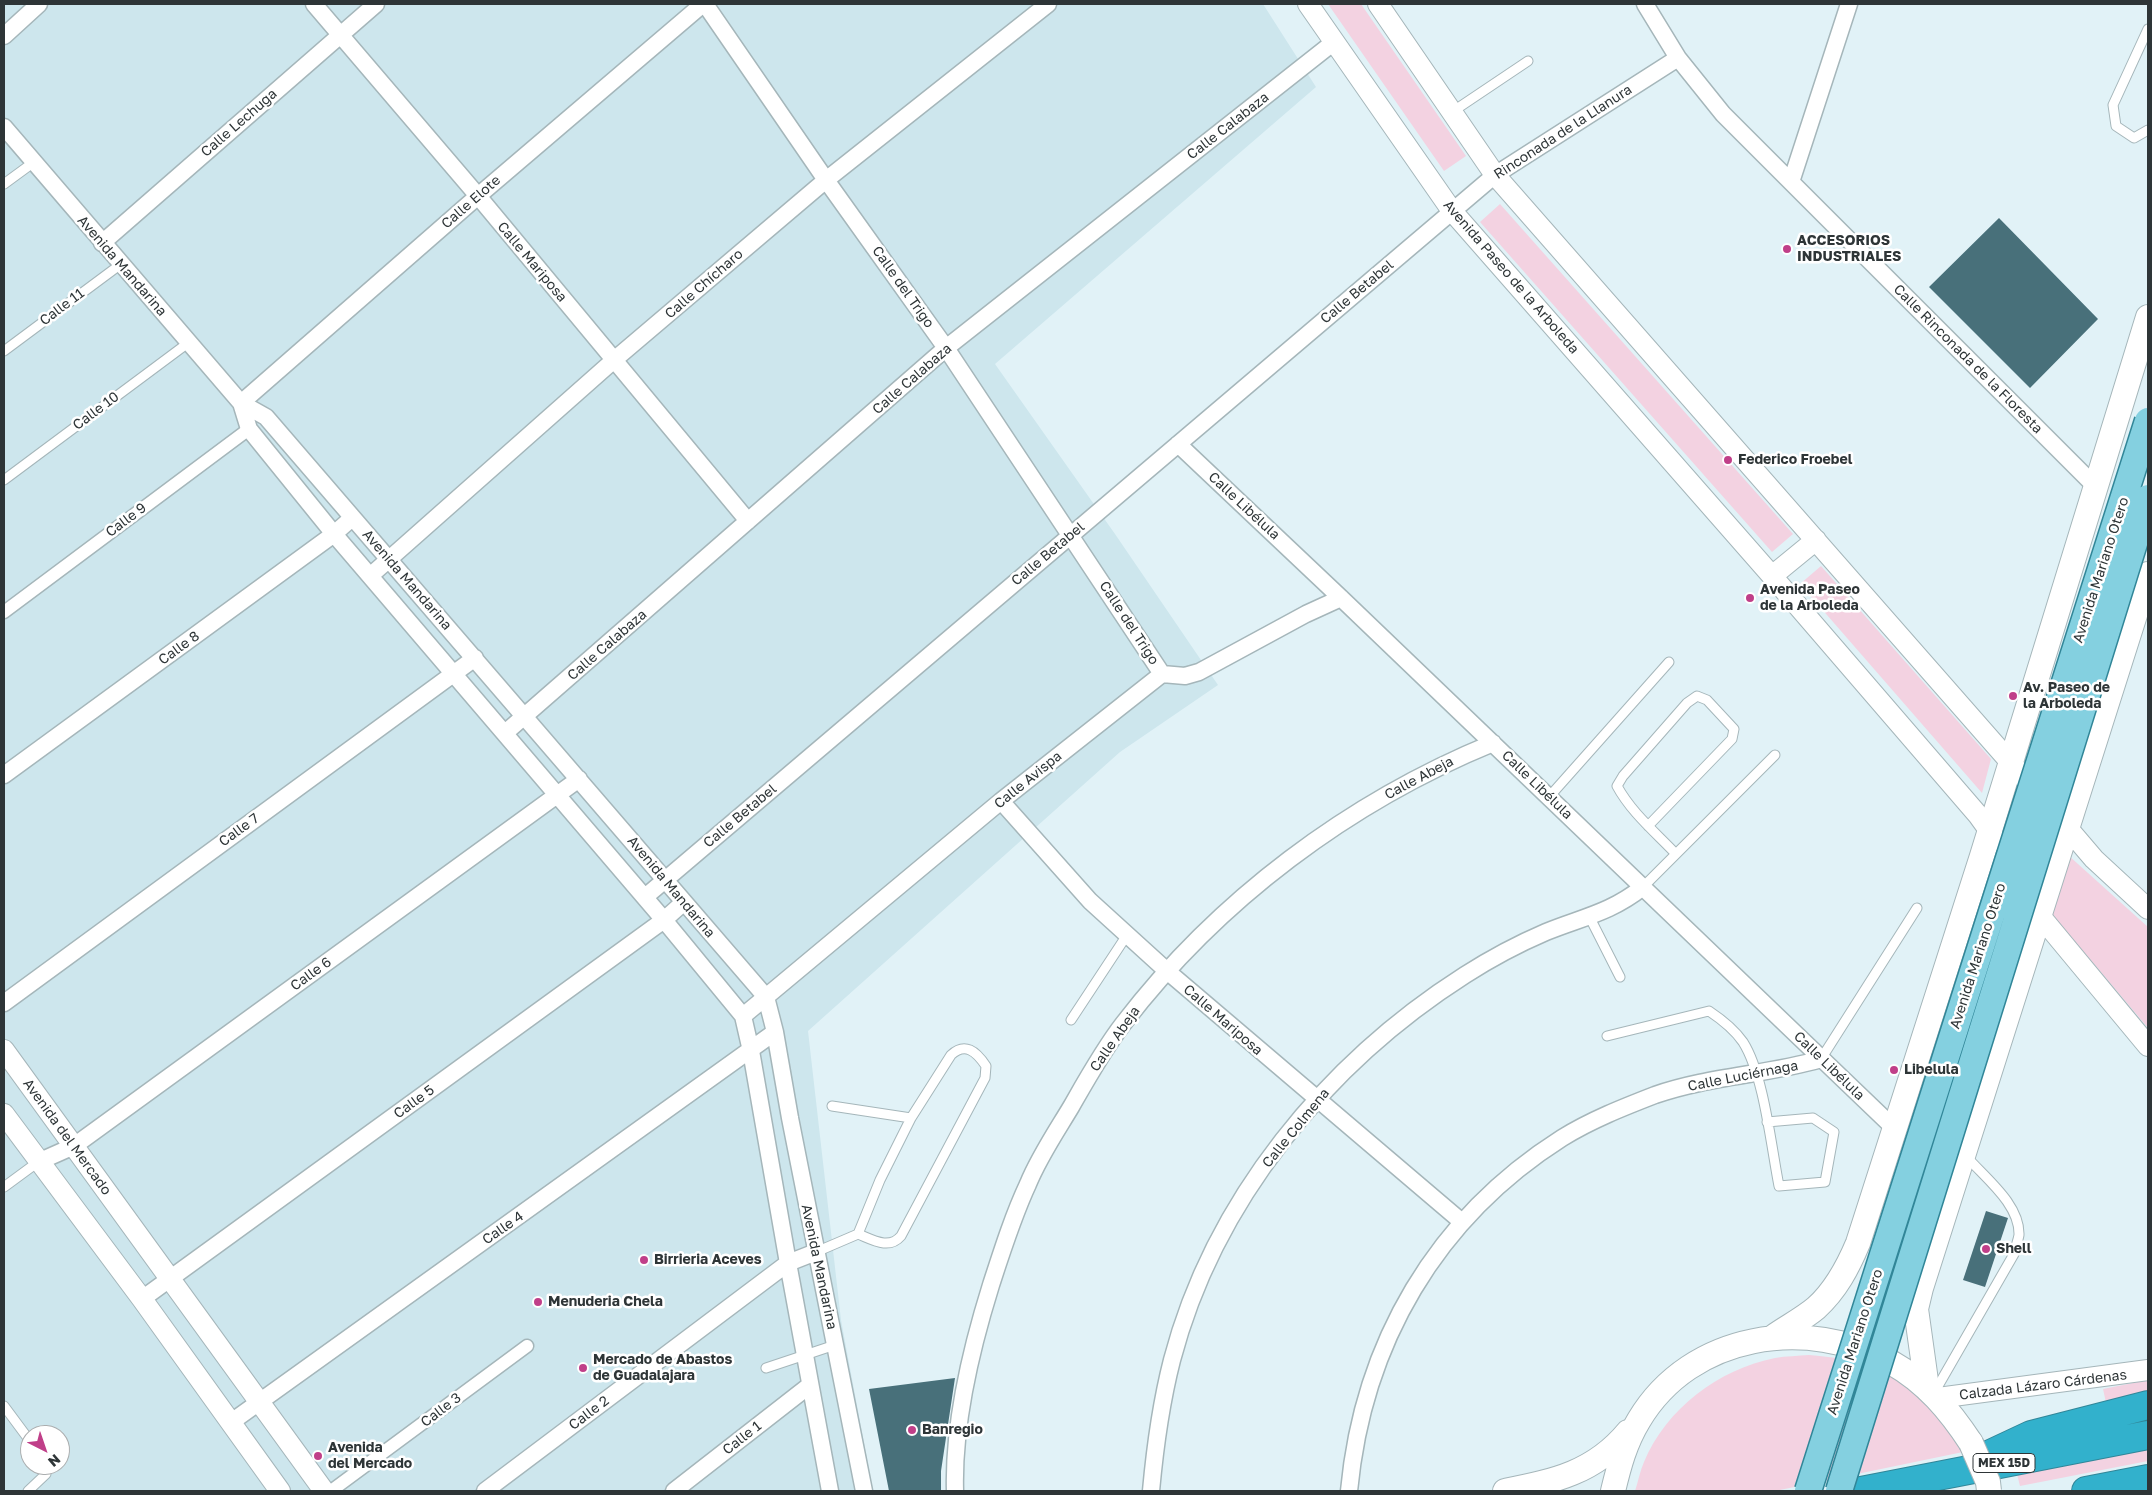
<!DOCTYPE html>
<meta charset="utf-8">
<style>
body{margin:0}
#map{position:relative;width:2152px;height:1495px;overflow:hidden;background:#e1f2f7;font-family:"Golos Text",sans-serif}
canvas{display:block}
.frame{position:absolute;inset:0;border:5px solid #2e3537;pointer-events:none}
.north{position:absolute;left:20px;top:1425px;width:50px;height:50px;box-sizing:border-box;background:#fff;border:1px solid #abaeaf;border-radius:50%;rotate:139deg;font-size:14px;font-weight:700;line-height:20px;text-align:center;color:#2e3537}
.north::after{content:'';display:block;margin:auto;width:18px;height:22px;background:#c03f89;clip-path:polygon(50% 0,100% 100%,50% 72%,0 100%)}
</style>
<div id="map">
<canvas width="2152" height="1495"></canvas>
<div class="frame"></div>
<div class="north">N</div>
</div>
<script>
const context = document.querySelector('canvas').getContext('2d');
context.lineJoin = 'round';
function paint(path, color) { context.fillStyle = color; context.fill(path, 'evenodd'); }
function trace(path, color, width, dash) { context.strokeStyle = color; context.lineWidth = width; context.lineCap = dash ? 'butt' : 'round'; context.setLineDash(dash || []); context.stroke(path); }
function label(font, color, halo, rows, align = 'center') {
  context.font = font + ' "Golos Text",sans-serif'; context.lineWidth = 5; context.setLineDash([]); context.textBaseline = 'middle'; context.strokeStyle = halo; context.fillStyle = color; for (const [text, x, y, turn = 0] of rows) {
    context.save(); context.translate(x, y); context.rotate((+turn || 0) * Math.PI / 180); context.textAlign = isNaN(turn) ? turn : align; if (halo) context.strokeText(text, 0, 0); context.fillText(text, 0, 0); context.restore();
  }
}
paint(new Path2D(`
 M 4,4 L 1263,4 L 1316,87 L 995,364 L 1115,534 L 1218,685 L 1120,752 L 808,1031 L 841,1320 L 873,1491 L 4,1491 ZM 30,1435 L 60,1435 L 60,1465 L 30,1465 Z`), '#cde6ed');
paint(new Path2D(`
 M 1328,4 L 1361,4 L 1466,156 L 1444,171 Z
 M 1500,204 L 1793,534 L 1772,552 L 1480,222 Z
 M 1821,566 L 1991,759 L 1982,793 L 1800,584 Z
 M 2068,855 L 2148,927 L 2148,1028 L 2051,913 Z
 M 1809,1355 C 1820,1356 1832,1357 1843,1359 C 1895,1370 1939,1405 1963,1452 L 1775,1491 L 1635,1491 C 1638,1482 1640,1471 1644,1462 C 1666,1409 1719,1369 1775,1358 C 1786,1356 1798,1356 1809,1355 Z
 M 2148,1380 L 2148,1396 L 2107,1407 L 2103,1389 Z
 M 2148,1448 L 2148,1461 L 2020,1486 L 2017,1474 Z`), '#f3d2e1');
paint(new Path2D(`
 M 1999,218 L 2098,319 L 2030,388 L 1929,287 Z
 M 1986,1211 L 2008,1218 L 1985,1287 L 1963,1280 Z
 M 955,1378 L 941,1471 L 941,1491 L 889,1491 L 869,1389 Z`), '#48707a');
const service = new Path2D(`
 M 2148,29 L 2113,105 L 2116,126 L 2134,138 L 2148,130
 M 1452,112 L 1528,61
 M 4,184 L 34,162
 M 4,351 L 121,264
 M 4,480 L 188,343
 M 1549,797 L 1669,662
 M 1648,826 L 1732,739 L 1734,729 L 1707,700 L 1697,696 L 1687,703 L 1623,776 L 1617,786 C 1631,812 1655,832 1675,853
 M 1643,887 L 1775,755
 M 1589,916 L 1620,977
 M 1071,1020 L 1127,935
 M 1607,1036 L 1709,1011 C 1721,1019 1734,1029 1743,1042 C 1764,1075 1771,1146 1779,1186 L 1825,1182 L 1834,1132 L 1813,1118 L 1767,1122
 M 1821,1059 L 1917,908
 M 4,1187 L 38,1162
 M 858,1234 L 880,1180 L 911,1118
 M 816,1252 L 858,1234 C 873,1240 889,1250 901,1236 L 985,1078 L 986,1066 C 976,1051 965,1042 951,1055 L 911,1118 L 832,1106
 M 766,1368 L 835,1345
 M 1934,1393 L 2014,1254 C 2015,1248 2018,1241 2019,1235 C 2020,1204 1985,1178 1966,1156
 M 4,1406 L 30,1441
 M 28,1491 L 46,1474 L 46,1465`);
const pedestrian = new Path2D(`
 M 4,612 L 249,429
 M 331,1491 L 527,1346`);
const minor = new Path2D(`
 M 314,4 L 478,196 L 748,521
 M 705,4 L 826,180 L 946,348 L 1162,674
 M 1645,4 L 1678,58 L 1723,114 L 2096,487
 M 4,36 L 39,4
 M 4,127 L 241,403 L 266,417 L 766,997 L 775,1032 L 790,1118 L 864,1491
 M 1791,182 L 1849,4
 M 102,243 L 376,4
 M 241,403 L 249,429 L 334,534 L 664,920 L 743,1016 L 751,1051 L 788,1263 L 830,1491
 M 241,403 L 478,196 L 703,4
 M 1178,444 L 1341,598 L 1895,1129
 M 370,576 L 614,360 L 826,180 L 1048,4
 M 505,733 L 946,348 L 1334,42
 M 4,775 L 334,534 L 352,518
 M 1001,801 L 1090,901 L 1167,971 L 1462,1222
 M 645,897 L 1495,175 L 1678,58
 M 4,1003 L 475,658
 M 743,1016 L 1001,801 L 1162,674 L 1185,676 L 1199,672 L 1306,614 L 1341,598
 M 38,1162 L 74,1146 L 579,779
 M 142,1299 L 664,920 L 684,902
 M 230,1423 L 775,1032
 M 485,1491 L 788,1263 L 816,1252
 M 674,1491 L 810,1385
 M 955,1491 C 953,1423 971,1349 991,1285 C 1002,1251 1013,1216 1028,1184 C 1039,1157 1056,1132 1071,1107 C 1087,1079 1103,1050 1123,1024 C 1218,900 1349,802 1493,743
 M 1151,1491 C 1155,1447 1161,1403 1172,1360 C 1214,1200 1327,1063 1465,975 C 1490,959 1518,944 1546,932 C 1583,917 1610,913 1643,887
 M 1349,1491 C 1363,1343 1436,1218 1562,1138 C 1591,1120 1624,1107 1655,1095 C 1709,1076 1767,1075 1821,1059`);
const tertiary = new Path2D(`
 M 1308,4 L 1452,211 L 1772,576 L 1978,815 L 1996,840
 M 1378,4 L 1495,175 L 2040,796
 M 1772,576 L 1816,540
 M 2059,818 L 2094,859 L 2148,909
 M 2033,904 L 2041,917 L 2148,1046
 M 4,1050 L 324,1491
 M 4,1114 L 142,1299 L 280,1491
 M 1938,1398 L 2148,1370`);
const secondary = new Path2D(`
 M 1773,1337 C 1787,1327 1803,1319 1816,1308 C 1836,1290 1848,1267 1858,1243 L 1982,856 L 2148,317
 M 1927,1388 L 1916,1309 L 1921,1288 L 2148,574
 M 1505,1491 C 1554,1481 1594,1473 1628,1432
 M 1613,1491 C 1619,1466 1625,1443 1639,1420 C 1691,1333 1807,1316 1892,1363 C 1926,1382 1950,1411 1971,1443`);
const motorway = new Path2D(`
 M 1984,1457 L 2031,1435 L 2148,1405
 M 1861,1491 L 2148,1435
 M 2086,1491 L 2148,1479`);
trace(service, '#a5b6ba', 11);
trace(pedestrian, '#a5b6ba', 15);
trace(minor, '#a5b6ba', 19);
trace(tertiary, '#a5b6ba', 22);
trace(secondary, '#a5b6ba', 26);
trace(motorway, '#318698', 30);
trace(service, '#fff', 9);
trace(pedestrian, '#fff', 12);
trace(minor, '#fff', 16);
trace(tertiary, '#fff', 20);
trace(secondary, '#fff', 24);
trace(motorway, '#32b1cc', 28);
const secondaryBridge = new Path2D(`
 M 1971,1443 L 1988,1482 L 1989,1491`);
const primaryBridge = new Path2D(`
 M 1808,1491 L 2148,421
 M 1839,1491 L 2148,498`);
trace(secondaryBridge, '#a5b6ba', 26, []);
trace(primaryBridge, '#318698', 29, []);
trace(secondaryBridge, '#fff', 24);
trace(primaryBridge, '#84d0e0', 26);
for (const [x, y, r, color] of [
 [1787,249,5,"#c03f89"],
 [1728,460,5,"#c03f89"],
 [1750,598,5,"#c03f89"],
 [2013,696,5,"#c03f89"],
 [1894,1070,5,"#c03f89"],
 [1986,1249,5,"#c03f89"],
 [644,1260,5,"#c03f89"],
 [538,1302,5,"#c03f89"],
 [583,1368,5,"#c03f89"],
 [912,1430,5,"#c03f89"],
 [318,1456,5,"#c03f89"]
]) { const dot = new Path2D(); dot.arc(x, y, r, 0, 2 * Math.PI); context.fillStyle = color; context.fill(dot); trace(dot, '#fff', 2); }
for (const [x, y, w] of [
 [2004,1463,62]
]) { const box = new Path2D(); box.roundRect(x - w / 2, y - 9.5, w, 19, 4); context.fillStyle = '#fff'; context.fill(box); trace(box, '#2e3537', 1); }
label('bold 12px', '#2e3537', null, [
 ["MEX 15D",2004,1463]
]);
label('14px', '#2e3537', '#fff', [
 ["Calle Lechuga",239,123,-41],
 ["Calle Calabaza",1228,126,-38],
 ["Rinconada de la Llanura",1563,132,-33],
 ["Calle Elote",471,202,-41],
 ["Calle Mariposa",532,262,50],
 ["Avenida Mandarina",122,266,49],
 ["Avenida Paseo de la Arboleda",1511,277,49],
 ["Calle Chícharo",704,284,-41],
 ["Calle del Trigo",903,287,55],
 ["Calle Betabel",1357,292,-40],
 ["Calle 11",62,307,-37],
 ["Calle Rinconada de la Floresta",1968,359,45],
 ["Calle Calabaza",912,379,-41],
 ["Calle 10",96,411,-37],
 ["Calle Libélula",1244,506,43],
 ["Calle 9",126,520,-37],
 ["Calle Betabel",1048,554,-40],
 ["Avenida Mariano Otero",2101,570,-72],
 ["Avenida Mandarina",407,580,49],
 ["Calle del Trigo",1129,623,57],
 ["Calle Calabaza",607,645,-41],
 ["Calle 8",179,648,-36],
 ["Calle Abeja",1419,778,-28],
 ["Calle Avispa",1028,780,-39],
 ["Calle Libélula",1537,785,44],
 ["Calle Betabel",740,816,-40],
 ["Calle 7",239,830,-36],
 ["Avenida Mandarina",671,887,50],
 ["Avenida Mariano Otero",1978,956,-72],
 ["Calle 6",311,974,-36],
 ["Calle Mariposa",1223,1020,41],
 ["Calle Abeja",1115,1039,-55],
 ["Calle Libélula",1829,1066,44],
 ["Calle Luciérnaga",1743,1076,-11],
 ["Calle 5",414,1102,-36],
 ["Calle Colmena",1296,1128,-51],
 ["Avenida del Mercado",67,1137,54],
 ["Calle 4",503,1228,-35],
 ["Avenida Mandarina",819,1267,78],
 ["Avenida Mariano Otero",1855,1342,-72],
 ["Calzada Lázaro Cárdenas",2043,1385,-7],
 ["Calle 3",441,1410,-37],
 ["Calle 2",589,1413,-37],
 ["Calle 1",742,1438,-38]
]);
label('bold 14px', '#2e3537', '#fff', [
 ["ACCESORIOS",1797,241],
 ["INDUSTRIALES",1797,257],
 ["Federico Froebel",1738,460],
 ["Avenida Paseo",1760,590],
 ["de la Arboleda",1760,606],
 ["Av. Paseo de",2023,688],
 ["la Arboleda",2023,704],
 ["Libelula",1904,1070],
 ["Shell",1996,1249],
 ["Birrieria Aceves",654,1260],
 ["Menuderia Chela",548,1302],
 ["Mercado de Abastos",593,1360],
 ["de Guadalajara",593,1376],
 ["Banregio",922,1430],
 ["Avenida",328,1448],
 ["del Mercado",328,1464]
], 'left');
</script>
